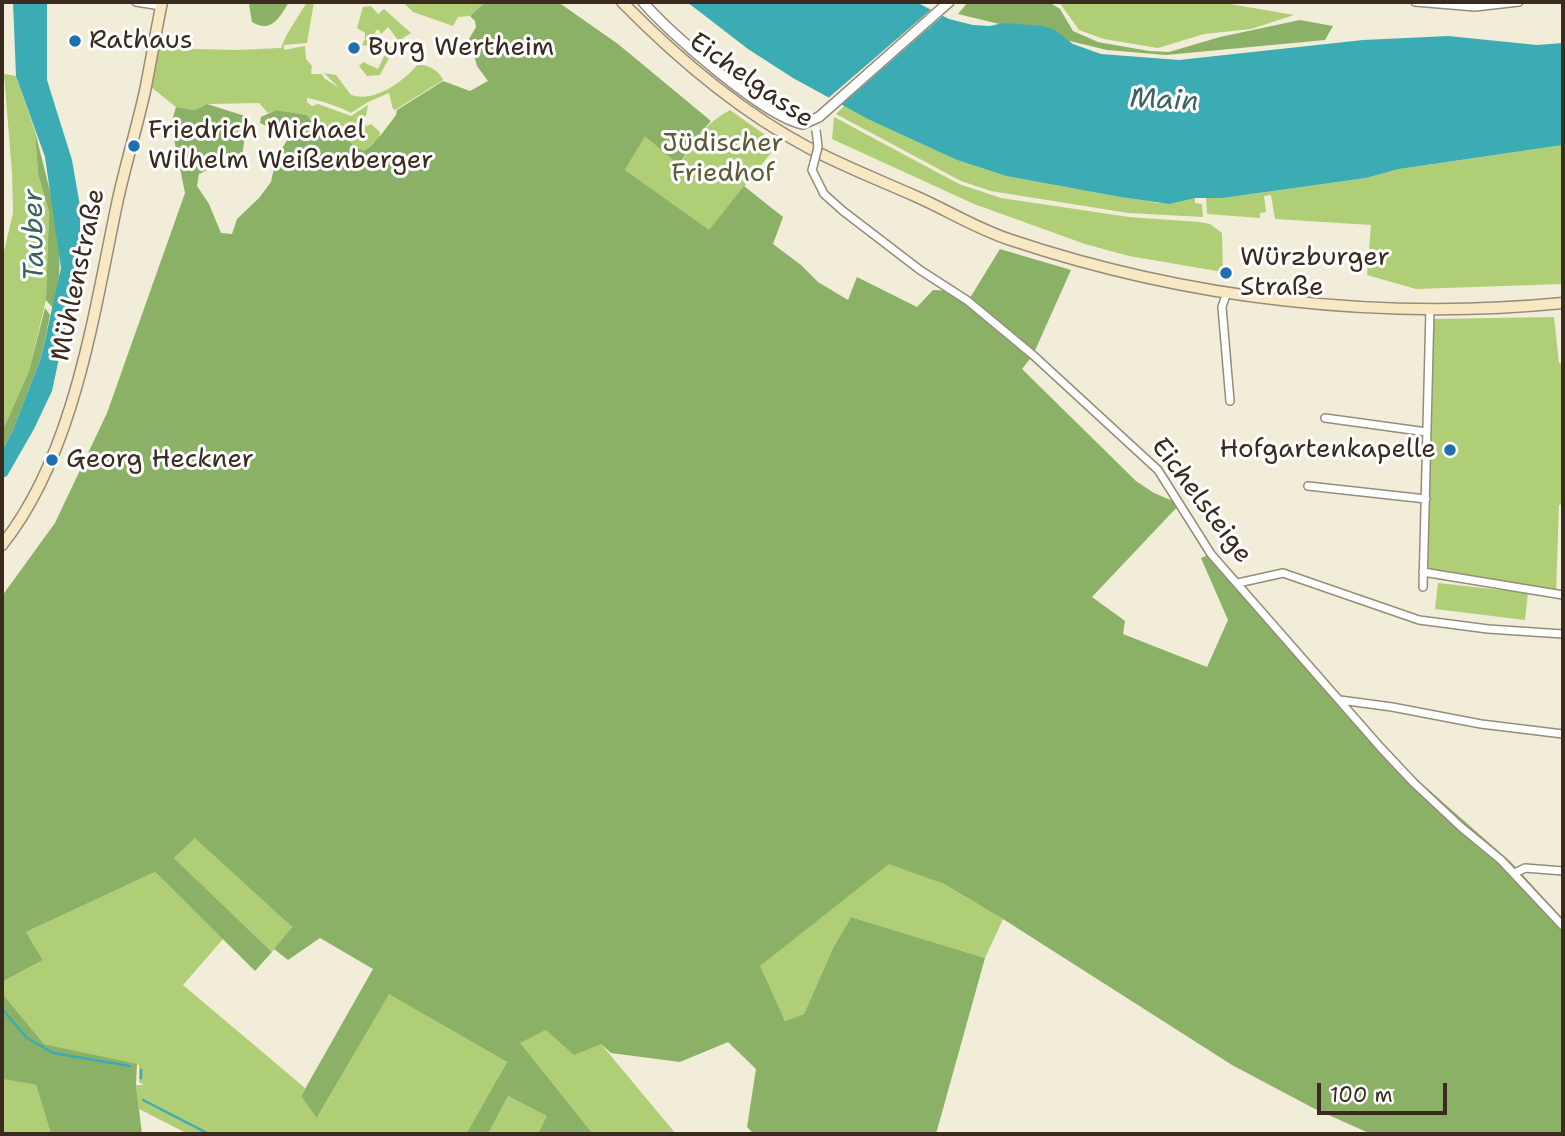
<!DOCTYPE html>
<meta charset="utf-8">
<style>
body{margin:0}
#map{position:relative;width:1565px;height:1136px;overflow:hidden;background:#f1edd8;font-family:"Shantell Sans",sans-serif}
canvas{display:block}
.frame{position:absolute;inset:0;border:4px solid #3b2a1e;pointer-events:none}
.scale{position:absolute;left:1317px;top:1083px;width:130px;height:32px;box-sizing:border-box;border:4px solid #3b2a1e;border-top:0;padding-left:9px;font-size:21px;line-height:24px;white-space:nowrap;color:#3b2a1e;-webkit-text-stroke:5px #fff;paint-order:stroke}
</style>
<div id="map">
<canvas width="1565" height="1136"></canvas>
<div class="frame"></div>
<div class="scale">100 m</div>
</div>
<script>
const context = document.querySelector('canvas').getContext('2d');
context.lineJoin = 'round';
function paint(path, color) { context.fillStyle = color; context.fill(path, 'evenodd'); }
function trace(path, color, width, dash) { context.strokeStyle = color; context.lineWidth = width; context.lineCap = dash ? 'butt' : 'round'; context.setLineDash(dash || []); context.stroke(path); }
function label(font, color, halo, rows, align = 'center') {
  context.font = font + ' "Shantell Sans",sans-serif'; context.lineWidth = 6; context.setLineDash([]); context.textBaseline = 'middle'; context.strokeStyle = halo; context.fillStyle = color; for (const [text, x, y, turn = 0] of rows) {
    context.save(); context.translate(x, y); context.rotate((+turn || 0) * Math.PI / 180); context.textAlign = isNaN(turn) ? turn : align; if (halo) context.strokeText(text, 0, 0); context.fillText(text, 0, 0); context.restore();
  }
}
paint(new Path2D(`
 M 307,2 L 314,2 L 307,43 L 284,45 L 284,50 L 305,46 L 306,59 L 312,66 L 311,74 L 322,74 L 324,78 L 339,88 L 324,73 L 336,75 L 351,95 C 375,103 404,81 418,64 C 429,66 438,69 443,80 L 395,110 L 393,109 L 389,93 L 368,102 L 351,113 C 342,107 315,99 307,98 L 307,102 L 312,106 L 318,104 L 351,116 L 368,105 L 366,116 L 360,117 L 357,121 L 367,126 L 371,124 L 380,132 L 379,138 L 364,151 L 354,146 L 344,135 L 316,127 L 307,115 L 276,110 L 268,113 L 259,103 L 207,104 L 195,110 L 176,107 L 151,87 L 159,48 L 237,50 L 281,48 L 286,36 Z
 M 403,2 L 485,2 L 470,16 L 458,17 L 453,26 L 413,12 Z
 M 1059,2 L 1219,2 L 1294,15 L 1251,29 L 1204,34 L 1158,48 L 1104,39 L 1079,30 Z
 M 371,6 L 378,14 L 384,9 L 411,33 L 403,38 L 402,43 L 398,41 L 380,75 L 367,76 L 359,66 L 363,62 L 378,69 L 387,50 L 398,40 L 388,27 L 381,34 L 379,30 L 376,30 L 375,34 L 379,35 L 369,46 L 362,45 L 365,39 L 365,33 L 357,28 L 363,7 Z
 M 4,74 L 16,76 L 35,131 L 38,174 L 49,212 L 46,300 L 29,371 L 2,432 L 2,260 L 13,213 L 12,173 Z
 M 844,106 L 957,160 L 1006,176 L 1158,203 L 1195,198 L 1195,203 L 1202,204 L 1203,217 L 1128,213 L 991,191 L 961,181 L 836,114 Z
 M 730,110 L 778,144 L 709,231 L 625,170 L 645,135 L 680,165 C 694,139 704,125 730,110 Z
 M 834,117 L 959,184 L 1001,198 L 1129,217 L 1199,222 L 1210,224 L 1222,233 L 1223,272 L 1129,256 L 1085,244 L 974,204 L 832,139 Z
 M 1563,145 L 1563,284 L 1416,289 L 1367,275 L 1371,225 L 1275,219 L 1271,195 L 1264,196 L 1266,212 L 1260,213 L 1260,218 L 1207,214 L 1206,197 L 1223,198 L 1366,178 L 1399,169 Z
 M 1554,317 L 1559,363 L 1563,364 L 1563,504 L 1559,505 L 1556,594 L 1423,572 L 1429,346 L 1434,319 Z
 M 1438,583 L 1528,593 L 1525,620 L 1435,609 Z
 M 195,837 L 292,927 L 272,952 L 174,858 Z
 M 889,863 L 944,884 L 1003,919 L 985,958 L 851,917 L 833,948 L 804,1014 L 785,1021 L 759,966 Z
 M 155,872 L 223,939 L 183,985 L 305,1088 L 301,1096 L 318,1117 L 389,993 L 507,1062 L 466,1134 L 188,1134 L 139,1109 L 136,1085 L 144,1085 L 139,1082 L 139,1065 L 44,1044 L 2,993 L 2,982 L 43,960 L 26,932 Z
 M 546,1030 L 601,1044 L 676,1134 L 593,1134 L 519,1043 Z
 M 2,1079 L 36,1085 L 51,1134 L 2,1134 Z
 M 508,1096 L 548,1116 L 538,1134 L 488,1134 Z`), '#afce76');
paint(new Path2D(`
 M 252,2 L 289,2 C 280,17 271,34 252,22 L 249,5 Z
 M 485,2 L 558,2 L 618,44 L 711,121 L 693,141 L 679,165 L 645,136 L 625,170 L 709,230 L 744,186 L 783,217 L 773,244 L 801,265 L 818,282 L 848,300 L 857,277 L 917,307 L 933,290 L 954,291 L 968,301 L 1000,249 L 1071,270 L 1033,355 L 1022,369 L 1136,481 L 1154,493 L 1180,504 L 1092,597 L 1125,621 L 1123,634 L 1207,667 L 1228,620 L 1201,558 L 1211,554 L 1381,748 L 1511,862 L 1563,919 L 1563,1134 L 1371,1134 L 1313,1108 L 1232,1065 L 1003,919 L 944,884 L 889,864 L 760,966 L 785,1021 L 804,1014 L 833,948 L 851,917 L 985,958 L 936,1134 L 754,1134 L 747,1127 L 756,1069 L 728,1042 L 680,1062 L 611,1053 L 601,1044 L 574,1055 L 546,1030 L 520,1043 L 593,1134 L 538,1134 L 547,1116 L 508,1096 L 488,1134 L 466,1134 L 507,1062 L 389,994 L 317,1118 L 301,1096 L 373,969 L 320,938 L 288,960 L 274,949 L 292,927 L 195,838 L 174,858 L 272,952 L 255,971 L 155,872 L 26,932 L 43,960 L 2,982 L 2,596 L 55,523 L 107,413 L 185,193 L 171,124 L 176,107 L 195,110 L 207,104 L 248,117 L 240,169 L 211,168 L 199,174 L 197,186 L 209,204 L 221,233 L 232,234 L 237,219 L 259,198 L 271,182 L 276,159 L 290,135 L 290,133 L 277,131 L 260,123 L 261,117 L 276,110 L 307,115 L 316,127 L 344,135 L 354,146 L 364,151 C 377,142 386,128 396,115 L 397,110 L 443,81 L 470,91 L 488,81 L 477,66 L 469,39 L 476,27 L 475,21 L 470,16 Z
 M 968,2 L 1049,2 L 1060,9 L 1073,31 L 1098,42 L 1149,51 L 1169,52 L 1220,37 L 1300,20 L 1333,26 L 1325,40 L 1166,55 L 1107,50 L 958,14 Z
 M 35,131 C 48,187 71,251 53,308 L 46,300 L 49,212 L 38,174 Z
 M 45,308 L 50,315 L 41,358 L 13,430 L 2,451 L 2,432 L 29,371 Z
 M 2,993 L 44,1044 L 137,1064 L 136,1085 L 142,1134 L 51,1134 L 36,1085 L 2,1079 Z`), '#8bb167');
paint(new Path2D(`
 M 13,2 L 47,2 L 47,80 L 72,160 L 80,206 L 80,274 L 71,302 L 52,391 L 34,429 L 7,476 L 2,478 L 2,451 L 13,430 L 41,358 L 61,268 L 45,157 L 16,76 Z
 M 687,2 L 916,2 L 949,19 L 973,25 L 990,26 L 1003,23 L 1043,26 L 1055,30 L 1073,44 L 1101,54 L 1179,60 L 1363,40 L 1448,36 L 1537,45 L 1563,43 L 1563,145 L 1399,169 L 1366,178 L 1223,198 L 1195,198 L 1169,204 L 1121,197 L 1006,176 L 957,160 L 868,119 L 793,78 L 748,49 Z`), '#3bacb3');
paint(new Path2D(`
 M 934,7 L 946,13 L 839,107 L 826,100 Z`), '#f1edd8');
trace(new Path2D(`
 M 2,1009 L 27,1038 L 53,1053 L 130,1066
 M 141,1078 L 141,1070
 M 143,1100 L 209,1134`), '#3bacb3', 2.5);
const minor = new Path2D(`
 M 136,2 L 161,6
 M 1415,2 L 1475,7 L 1519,2
 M 814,163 L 812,170 L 824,194 L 843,211 L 920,270 L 968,301 L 1033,355 L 1158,470 L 1211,554 L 1381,748 L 1414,783 L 1461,827 L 1501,860 L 1563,926
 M 1227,292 L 1222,307 L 1230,401
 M 1325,418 L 1427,432
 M 1308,486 L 1426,499
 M 1423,572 L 1563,595
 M 1238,583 L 1283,573 L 1419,620 L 1488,629 L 1563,634
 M 1423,587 L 1430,309
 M 1340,700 L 1392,707 L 1481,724 L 1563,734
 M 1515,873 L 1525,868 L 1563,871`);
const tertiary = new Path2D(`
 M 643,2 C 669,33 765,117 803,124 L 819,117 L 949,2`);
const secondary = new Path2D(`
 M 622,2 C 677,58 739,111 809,148 C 843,166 879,180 915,196 C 947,210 977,229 1011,240 C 1187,299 1378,321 1563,303
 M 2,545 C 75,454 94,311 118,199 C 126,163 137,127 145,91 C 151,61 156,31 162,2`);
trace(minor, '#968c7b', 10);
trace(tertiary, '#968c7b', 12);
trace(secondary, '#968c7b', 13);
trace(minor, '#fff', 7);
trace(tertiary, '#fff', 9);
trace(secondary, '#f8e8c3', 10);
const minorBridge = new Path2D(`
 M 814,163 L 818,147 L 816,130`);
trace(minorBridge, '#968c7b', 10, []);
trace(minorBridge, '#fff', 7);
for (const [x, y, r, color] of [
 [75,41,7,"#1f6fb2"],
 [354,48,7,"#1f6fb2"],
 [134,146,7,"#1f6fb2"],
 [1226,273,7,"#1f6fb2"],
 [1450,450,7,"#1f6fb2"],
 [52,460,7,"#1f6fb2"]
]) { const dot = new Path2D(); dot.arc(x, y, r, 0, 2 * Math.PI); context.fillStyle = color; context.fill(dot); trace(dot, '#fff', 2.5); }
label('26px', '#3b2a1e', '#fff', [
 ["Rathaus",89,41],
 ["Burg Wertheim",368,48],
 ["Friedrich Michael",148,131],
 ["Wilhelm Weißenberger",148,161],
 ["Würzburger",1240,258],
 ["Straße",1240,288],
 ["Hofgartenkapelle",1436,450,"right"],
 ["Georg Heckner",66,460]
], 'left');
label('26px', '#3b2a1e', '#fff', [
 ["Eichelgasse",751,81,35],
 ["Mühlenstraße",79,275,-78],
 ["Eichelsteige",1201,501,53]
]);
label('26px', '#5e5b38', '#fff', [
 ["Jüdischer",723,144],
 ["Friedhof",723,174]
]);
label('italic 28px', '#3b6461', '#fff', [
 ["Main",1164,101,3],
 ["Tauber",35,235,-91]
]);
</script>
